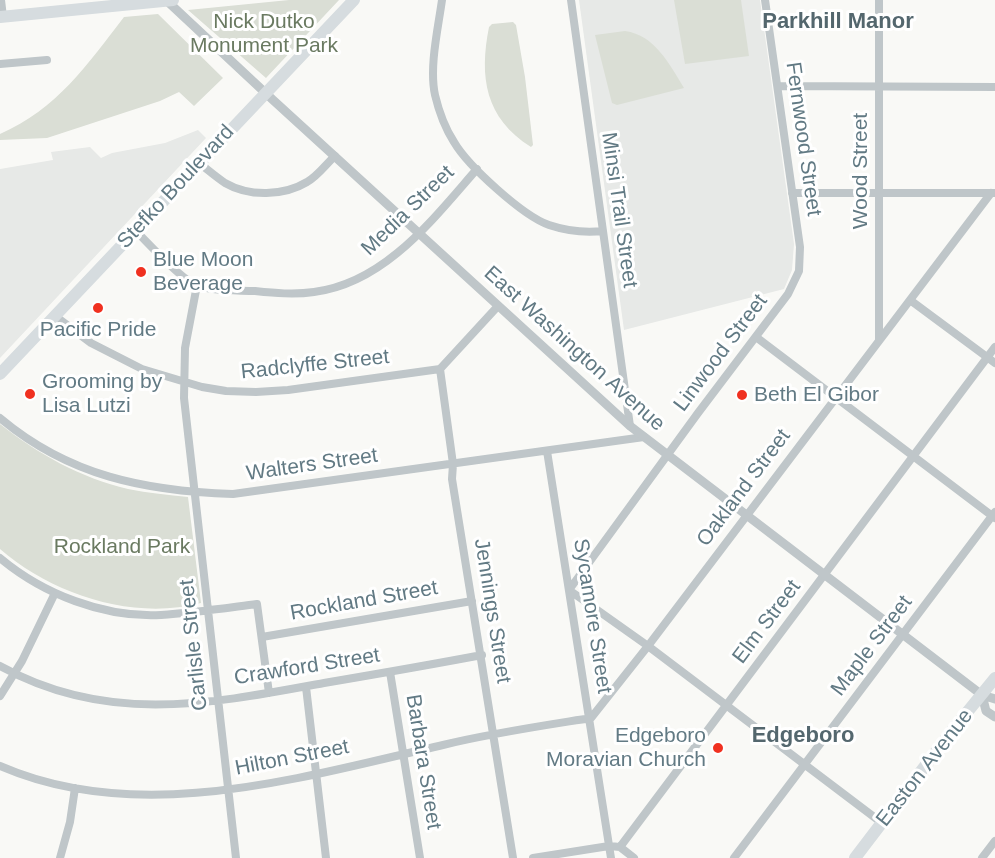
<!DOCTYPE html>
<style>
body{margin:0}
canvas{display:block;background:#f9f9f6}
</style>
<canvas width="995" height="858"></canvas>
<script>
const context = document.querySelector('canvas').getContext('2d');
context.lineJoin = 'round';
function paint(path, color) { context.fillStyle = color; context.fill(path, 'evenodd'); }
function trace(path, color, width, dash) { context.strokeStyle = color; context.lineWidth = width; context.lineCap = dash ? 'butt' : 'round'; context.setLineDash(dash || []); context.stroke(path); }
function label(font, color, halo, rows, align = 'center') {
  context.font = font + ' Helvetica,sans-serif'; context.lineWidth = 6; context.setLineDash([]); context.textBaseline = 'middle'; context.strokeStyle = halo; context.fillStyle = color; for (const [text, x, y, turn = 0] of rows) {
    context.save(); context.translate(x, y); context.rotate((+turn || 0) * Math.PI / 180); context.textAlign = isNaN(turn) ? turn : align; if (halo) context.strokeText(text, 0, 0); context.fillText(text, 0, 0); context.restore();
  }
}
paint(new Path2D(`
 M 579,0 L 760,0 L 794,244 L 792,270 L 784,289 L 624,330 Z
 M 198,130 L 206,138 L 0,358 L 0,169 L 53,160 L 51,152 L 90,147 L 101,158 L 112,153 L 165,143 Z`), '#e7e9e7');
paint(new Path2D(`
 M 289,0 L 339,0 L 266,78 L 188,10 Z
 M 674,0 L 741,0 L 749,56 L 685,64 Z
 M 158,14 L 223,78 L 194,106 L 179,92 L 160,101 L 47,138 L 0,140 L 0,134 C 57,109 87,65 124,17 Z
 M 513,22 L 516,25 L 525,77 L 533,145 L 531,147 C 485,118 479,77 489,27 L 492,24 Z
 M 625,31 C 655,35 670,65 684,88 L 617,105 L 612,103 L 595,35 Z
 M 0,424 C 38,454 81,478 128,489 C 148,493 169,495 188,497 L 201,603 C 132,621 52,594 0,549 Z`), '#daded5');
trace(new Path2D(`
 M 1,0 L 3,17
 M 442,0 C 438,29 429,67 435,95 C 439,112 445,128 454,142 C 468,166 523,216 549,225 C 567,231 585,233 603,231
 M 571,0 L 630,426
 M 765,0 L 800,247 L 799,271 L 788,294 L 698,413 L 569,590 L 648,646 L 882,823
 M 0,64 L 47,60
 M 778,86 L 995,87
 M 199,163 C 208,170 216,177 225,183 C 249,197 284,196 307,182 C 318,176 326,164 335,156
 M 792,193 L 994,193
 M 135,230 C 149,244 176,274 192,283 C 209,292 235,290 255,291 C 274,293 294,295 314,292 C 385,283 433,219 477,169
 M 197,285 L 185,348 L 184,398 L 236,858
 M 910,300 L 995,363
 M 55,316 L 91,343 L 142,369 L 202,387 L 226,391 L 256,392 L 288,390 L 440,369 L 498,306
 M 756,337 L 995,518
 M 879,340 L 879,0
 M 440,369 L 453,464 L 452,479 L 513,858
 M 0,418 C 69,476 145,491 233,494 L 644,437
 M 547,451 L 611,858
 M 0,558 C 43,594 104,618 161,615 C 193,613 226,608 257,604 L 269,693
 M 262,637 L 472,601
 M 0,666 C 107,725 210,704 324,683 C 377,674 429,665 482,655
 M 390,672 L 420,858
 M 306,687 L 326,858
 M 0,696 L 22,661 L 55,593
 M 0,766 C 140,827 302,777 443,745 C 492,733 541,726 591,718 L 648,646 L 991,193
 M 620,847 L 634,858
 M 60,858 L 70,822 L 75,788
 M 533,858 L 609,846 L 620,847 L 995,347
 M 734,858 L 995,512
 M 982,858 L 995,841`), '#bfc6c9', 8);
trace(new Path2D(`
 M 167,1 L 273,100 L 630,426 L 982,695 L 995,699
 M 982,695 L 986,711 L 995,717`), '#bfc6c9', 9);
trace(new Path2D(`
 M 0,17 L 173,0
 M 0,374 L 354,0
 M 855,858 L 951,732 L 995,678`), '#d6dcdf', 12);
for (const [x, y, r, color] of [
 [141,272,6,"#f03120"],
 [98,308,6,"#f03120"],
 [30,394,6,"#f03120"],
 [742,395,6,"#f03120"],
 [718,748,6,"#f03120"]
]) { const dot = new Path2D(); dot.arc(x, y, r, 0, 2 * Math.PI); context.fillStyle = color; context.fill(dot); trace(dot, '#fff', 2); }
label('21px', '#6a7a61', '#fff', [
 ["Nick Dutko",264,22],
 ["Monument Park",264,46],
 ["Rockland Park",122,547]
]);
label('21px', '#627a84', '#fff', [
 ["Fernwood Street",803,139,82],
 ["Wood Street",861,171,-90],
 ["Stefko Boulevard",176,187,-47],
 ["Minsi Trail Street",619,210,82],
 ["Media Street",408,211,-44],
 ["East Washington Avenue",574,349,42],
 ["Linwood Street",721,353,-53],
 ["Radclyffe Street",315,365,-6],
 ["Walters Street",312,465,-8],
 ["Oakland Street",744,488,-53],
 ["Rockland Street",364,601,-10],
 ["Jennings Street",492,611,81],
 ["Sycamore Street",592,616,81],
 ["Elm Street",767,622,-53],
 ["Carlisle Street",194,645,-96],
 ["Maple Street",872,646,-53],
 ["Crawford Street",307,667,-9],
 ["Hilton Street",292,758,-11],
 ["Barbara Street",423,762,81],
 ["Easton Avenue",925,768,-52]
]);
label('21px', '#627a84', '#fff', [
 ["Blue Moon",153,260],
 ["Beverage",153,284],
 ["Pacific Pride",98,330,"center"],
 ["Grooming by",42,382],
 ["Lisa Lutzi",42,406],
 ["Beth El Gibor",754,395],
 ["Edgeboro",706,736,"right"],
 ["Moravian Church",706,760,"right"]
], 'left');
label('bold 22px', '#54676e', '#fff', [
 ["Parkhill Manor",838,22],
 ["Edgeboro",803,736]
]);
</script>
